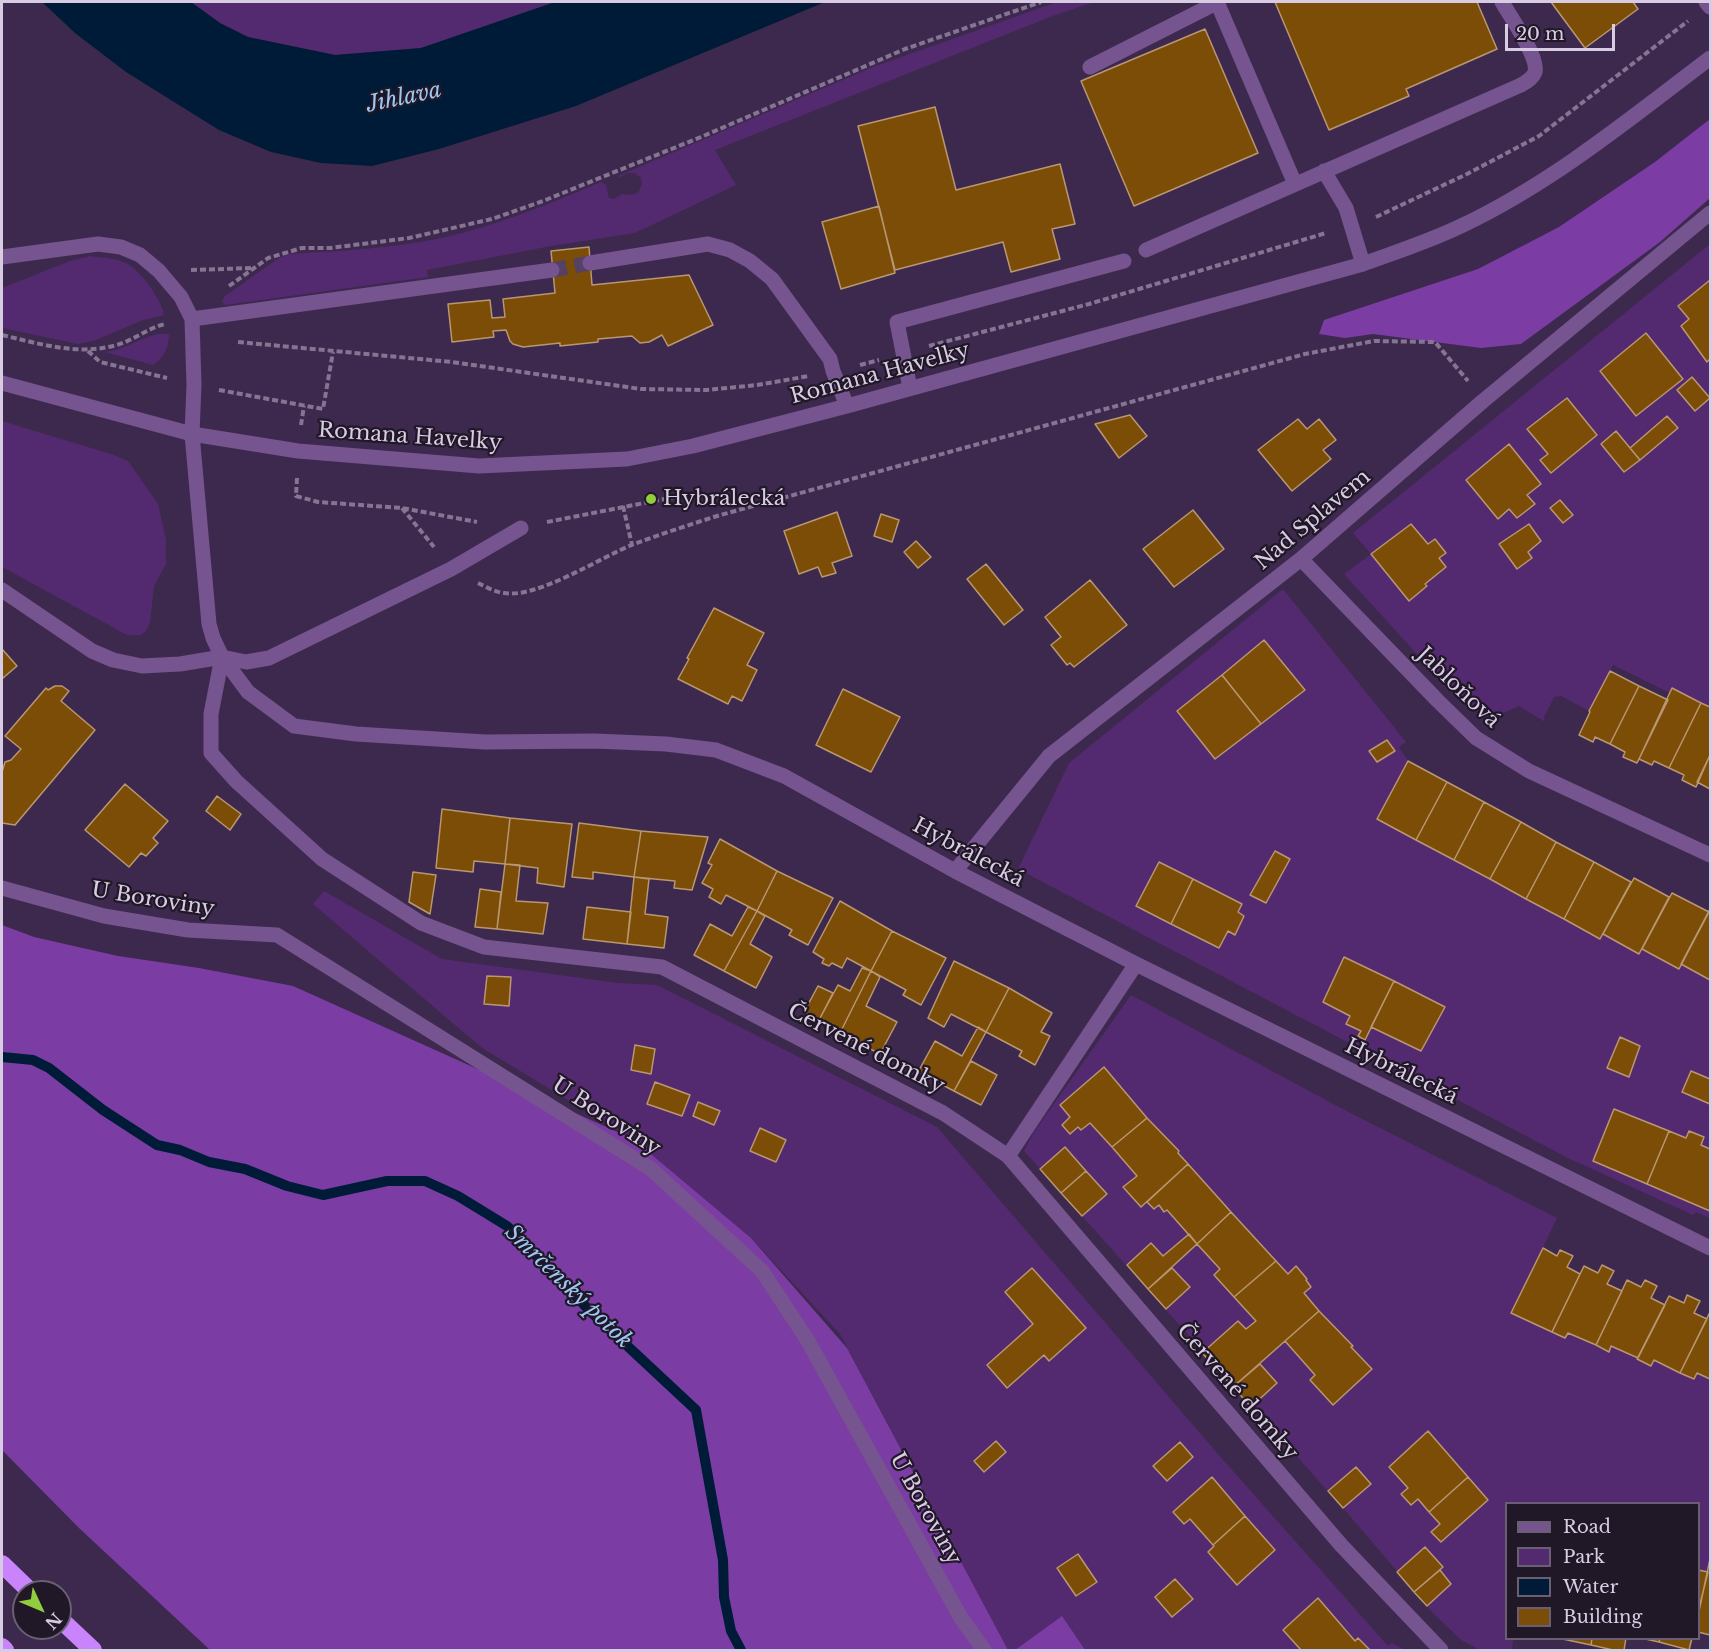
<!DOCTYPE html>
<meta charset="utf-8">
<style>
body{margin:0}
#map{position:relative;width:1712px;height:1652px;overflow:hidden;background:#3d294d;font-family:"Libre Baskerville",serif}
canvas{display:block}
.frame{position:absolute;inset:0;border:3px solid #d8cce3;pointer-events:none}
.legend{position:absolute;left:1505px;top:1502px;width:195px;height:138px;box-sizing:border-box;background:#201727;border:2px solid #6a5f72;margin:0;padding:8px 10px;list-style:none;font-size:18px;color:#d8cce3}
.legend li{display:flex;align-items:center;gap:12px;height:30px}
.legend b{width:30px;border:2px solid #6a5f72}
.north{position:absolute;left:12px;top:1580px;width:60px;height:60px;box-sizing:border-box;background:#201727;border:2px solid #6a5f72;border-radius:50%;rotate:134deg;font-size:16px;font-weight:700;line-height:24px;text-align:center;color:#d8cce3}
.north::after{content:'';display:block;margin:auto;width:21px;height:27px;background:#92cd3e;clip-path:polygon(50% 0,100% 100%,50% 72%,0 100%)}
.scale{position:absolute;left:1505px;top:24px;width:110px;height:27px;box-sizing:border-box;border:3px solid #d8cce3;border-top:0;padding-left:8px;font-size:18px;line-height:21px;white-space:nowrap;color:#d8cce3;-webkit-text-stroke:4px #201727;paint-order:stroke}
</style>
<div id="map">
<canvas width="1712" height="1652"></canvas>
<div class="frame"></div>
<ul class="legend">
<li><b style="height:8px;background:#765490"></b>Road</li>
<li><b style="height:16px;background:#532a6f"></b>Park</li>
<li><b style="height:16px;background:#001b37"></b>Water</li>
<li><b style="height:16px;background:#7b4d06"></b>Building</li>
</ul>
<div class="north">N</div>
<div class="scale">20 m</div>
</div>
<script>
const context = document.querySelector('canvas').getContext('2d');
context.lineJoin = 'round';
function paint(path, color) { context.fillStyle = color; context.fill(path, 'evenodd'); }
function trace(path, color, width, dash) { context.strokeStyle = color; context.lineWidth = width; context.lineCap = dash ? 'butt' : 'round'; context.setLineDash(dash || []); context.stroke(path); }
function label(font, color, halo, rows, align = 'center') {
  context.font = font + ' "Libre Baskerville",serif'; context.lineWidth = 4.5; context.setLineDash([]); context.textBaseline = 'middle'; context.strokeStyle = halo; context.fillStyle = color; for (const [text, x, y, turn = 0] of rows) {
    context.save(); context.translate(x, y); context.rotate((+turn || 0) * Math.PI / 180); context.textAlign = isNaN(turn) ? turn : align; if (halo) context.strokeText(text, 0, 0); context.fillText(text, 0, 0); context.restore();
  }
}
paint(new Path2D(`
 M 191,2 L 555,2 L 421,48 L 335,55 L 248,37 L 220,23 Z
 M 1057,2 L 1094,2 L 1050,17 L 715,150 L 736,185 L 635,233 L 551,246 L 427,270 L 428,277 L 225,305 L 222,301 L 225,296 L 279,258 L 290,254 C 342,251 395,248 446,237 C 499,225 551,203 601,182 L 606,185 L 609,198 L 614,199 L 622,194 L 629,195 L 638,193 L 642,184 L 641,178 L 635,173 L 627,173 L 621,177 L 618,176 L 873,67 Z
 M 1710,244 L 1710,707 L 1672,688 L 1670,693 L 1613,665 L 1589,711 L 1561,696 L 1554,697 L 1544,717 L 1545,722 L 1519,706 L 1487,720 L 1448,688 L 1344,574 L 1371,554 L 1353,533 Z
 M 90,256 C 102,258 117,258 128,264 C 141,272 162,300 164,315 L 143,320 L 96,340 L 78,344 L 2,328 L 2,288 L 70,261 Z
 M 158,334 L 169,334 C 169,348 164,357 153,365 L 105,352 C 121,351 140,338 158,334 Z
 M 2,421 L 111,454 L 128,461 L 158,504 L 166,540 L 166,564 L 154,586 L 150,623 L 146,631 L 140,635 L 127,635 L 2,567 Z
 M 1283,589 L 1406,742 L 1399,747 L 1408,761 L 1378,819 L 1600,939 L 1603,934 L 1639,953 L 1642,949 L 1678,969 L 1681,964 L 1710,980 L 1710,1218 L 1696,1212 L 1693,1215 L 1568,1158 L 1018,869 L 1069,763 Z
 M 324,891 L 442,959 L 618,983 L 657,985 L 937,1127 L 1218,1454 L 1388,1646 L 1392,1643 L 1405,1650 L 1084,1650 L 1062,1616 L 1015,1650 L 1008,1650 L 840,1334 L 751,1238 L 633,1139 L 482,1048 L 313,904 Z
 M 1131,995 L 1337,1106 L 1557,1218 L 1512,1313 L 1565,1338 L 1568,1333 L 1608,1352 L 1611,1346 L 1651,1366 L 1654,1360 L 1693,1379 L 1697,1373 L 1710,1379 L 1710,1559 L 1708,1572 L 1699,1570 L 1698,1504 L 1506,1504 L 1506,1638 L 1513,1639 L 1512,1650 L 1480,1650 L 1461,1640 L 1433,1613 L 1343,1508 L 1024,1151 L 1034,1132 Z`), '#532a6f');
paint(new Path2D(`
 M 1710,119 L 1710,198 L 1660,242 L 1521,344 L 1481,348 L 1373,334 L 1345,338 L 1319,334 L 1324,320 L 1478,269 L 1559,227 L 1655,162 Z
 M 2,925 L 34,937 L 118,956 L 199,968 L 293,986 L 633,1139 L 751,1238 L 847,1348 L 1008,1650 L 210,1650 L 79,1528 L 2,1450 Z
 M 1062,1616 L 1085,1650 L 1015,1650 Z`), '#7b3da4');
paint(new Path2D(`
 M 42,2 L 191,2 L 220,23 L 248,37 L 335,55 L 421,48 L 555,2 L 825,2 L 576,106 L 439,149 L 372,166 L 321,163 L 271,152 L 219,130 L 126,72 L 75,33 Z`), '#001b37');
trace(new Path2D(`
 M 2,1057 L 33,1060 L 49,1068 L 103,1110 L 157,1145 L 180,1150 L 209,1162 L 245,1169 L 287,1186 L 323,1195 L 387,1181 L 425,1181 L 458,1196 L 507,1226 L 591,1312 L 696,1410 L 723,1560 L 724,1597 L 731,1631 L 741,1650`), '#001b37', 10);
const building = new Path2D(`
 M 1275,2 L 1477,2 L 1497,49 L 1406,89 L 1409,96 L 1329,130 Z
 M 1551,2 L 1633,2 L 1638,9 L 1585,48 Z
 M 1205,29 L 1258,153 L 1134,206 L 1081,81 Z
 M 935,107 L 956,190 L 1060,164 L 1075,224 L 1052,229 L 1060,259 L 1011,272 L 1003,242 L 895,270 L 858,126 Z
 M 879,206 L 895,273 L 841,289 L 822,222 Z
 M 589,247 L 592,285 L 689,275 L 713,325 L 668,346 L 662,335 L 649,342 L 640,343 L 632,336 L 598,339 L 598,342 L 560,346 L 560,343 L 523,347 L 513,344 L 510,341 L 506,330 L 493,331 L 494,337 L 452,342 L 448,304 L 490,300 L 492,318 L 505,317 L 503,299 L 555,293 L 551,251 Z
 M 1710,280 L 1710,359 L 1707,362 L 1681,326 L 1689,319 L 1678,306 Z
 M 1646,333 L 1683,379 L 1636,416 L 1600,371 Z
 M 1692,377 L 1710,398 L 1695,411 L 1677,390 Z
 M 1567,398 L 1597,435 L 1551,473 L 1540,460 L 1548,454 L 1527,429 Z
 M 1130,415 L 1147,436 L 1119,458 L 1095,424 Z
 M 1667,416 L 1678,428 L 1640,460 L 1630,448 Z
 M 1298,419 L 1307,429 L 1319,419 L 1336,440 L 1323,450 L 1331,459 L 1292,491 L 1258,450 Z
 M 1616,431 L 1640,460 L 1624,472 L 1601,444 Z
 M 1509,444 L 1541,484 L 1527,495 L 1535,504 L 1517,518 L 1509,509 L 1498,519 L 1466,480 Z
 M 1560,500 L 1573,515 L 1563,523 L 1550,508 Z
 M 1193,510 L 1224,549 L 1174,587 L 1143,549 Z
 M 837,512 L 852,556 L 832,563 L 836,573 L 822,577 L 818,567 L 799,574 L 784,531 Z
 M 881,514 L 899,520 L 892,542 L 874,536 Z
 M 1411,524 L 1428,544 L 1435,539 L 1446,553 L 1439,558 L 1446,567 L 1425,584 L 1427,586 L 1409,601 L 1371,554 Z
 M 1529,524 L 1541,541 L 1528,552 L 1532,558 L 1517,569 L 1499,544 Z
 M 916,541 L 931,557 L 918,568 L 904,552 Z
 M 986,564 L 1023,610 L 1004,625 L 967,579 Z
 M 1090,580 L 1127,625 L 1074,667 L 1070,663 L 1067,665 L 1051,645 L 1061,637 L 1045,617 Z
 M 714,608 L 764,633 L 747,665 L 757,670 L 742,701 L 732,696 L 728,704 L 678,679 L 689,659 L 687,658 Z
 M 1264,640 L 1305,690 L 1261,724 L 1222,675 Z
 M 2,649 L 17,666 L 3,678 L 2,677 Z
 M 1610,671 L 1639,686 L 1610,744 L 1595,737 L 1593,742 L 1579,735 L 1590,712 L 1589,711 Z
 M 1222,675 L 1261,724 L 1215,759 L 1177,711 Z
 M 55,686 L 62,686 L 69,691 L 61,701 L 95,730 L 15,825 L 2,823 L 2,772 L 5,762 L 11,760 L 21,749 L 5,736 L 46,688 L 48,690 Z
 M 1639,686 L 1668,700 L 1637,763 L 1623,757 L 1625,752 L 1610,744 Z
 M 1672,688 L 1701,703 L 1669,768 L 1654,761 L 1652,765 L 1639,759 Z
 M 843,689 L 900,717 L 871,772 L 816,745 Z
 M 1701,703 L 1710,707 L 1710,755 L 1696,787 L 1682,780 L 1684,775 L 1669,768 Z
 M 1387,740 L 1395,751 L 1377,762 L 1369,751 Z
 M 1710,755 L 1710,789 L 1697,782 Z
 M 1408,761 L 1447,782 L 1416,840 L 1377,819 Z
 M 1447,782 L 1484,802 L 1454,860 L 1416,840 Z
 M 125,784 L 168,821 L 153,838 L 158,843 L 146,856 L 141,853 L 129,867 L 85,830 Z
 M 217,796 L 241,814 L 230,830 L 206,811 Z
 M 1484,802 L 1521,822 L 1490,879 L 1454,860 Z
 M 442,809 L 510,818 L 505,864 L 474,861 L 473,872 L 436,868 Z
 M 510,818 L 572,824 L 564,887 L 537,883 L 538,868 L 505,864 Z
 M 1521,822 L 1556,842 L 1526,899 L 1490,879 Z
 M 579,823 L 641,831 L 634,877 L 593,872 L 593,879 L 572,877 Z
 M 641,831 L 708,837 L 692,890 L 674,888 L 675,881 L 634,877 Z
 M 720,839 L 777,871 L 757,911 L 726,895 L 721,904 L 709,897 L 713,889 L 702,883 L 712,865 L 708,863 Z
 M 1556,842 L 1594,862 L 1564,919 L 1526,899 Z
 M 1275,851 L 1290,859 L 1266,903 L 1250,895 Z
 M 1159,862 L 1193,879 L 1171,924 L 1136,906 Z
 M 1594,862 L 1631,882 L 1600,939 L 1564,919 Z
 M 505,864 L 520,865 L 516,901 L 548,903 L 543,934 L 497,929 Z
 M 777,871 L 833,898 L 808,945 L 789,935 L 792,930 L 757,911 Z
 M 413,872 L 436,875 L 430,914 L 409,902 Z
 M 634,877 L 649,879 L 645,914 L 668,917 L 664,948 L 627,944 Z
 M 1634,878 L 1669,897 L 1639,954 L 1603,934 Z
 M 1193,879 L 1242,904 L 1238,912 L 1244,916 L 1235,935 L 1228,931 L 1219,948 L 1171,924 Z
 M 480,889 L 501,892 L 497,929 L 475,927 Z
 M 1672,893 L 1709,912 L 1679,969 L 1642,949 Z
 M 840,901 L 892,931 L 871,971 L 847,958 L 842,968 L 832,963 L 829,966 L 822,963 L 824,959 L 813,952 Z
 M 587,907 L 631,912 L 627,944 L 583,939 Z
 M 748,907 L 757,911 L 724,971 L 694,955 L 710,924 L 732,936 Z
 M 1710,909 L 1710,980 L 1681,964 Z
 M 757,911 L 765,916 L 750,944 L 772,957 L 756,988 L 724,971 Z
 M 892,931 L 946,958 L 921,1005 L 903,995 L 906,990 L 871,971 Z
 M 1344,957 L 1394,981 L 1365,1040 L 1358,1036 L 1361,1031 L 1346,1024 L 1350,1016 L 1323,1002 Z
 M 954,961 L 1009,988 L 986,1032 L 951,1014 L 944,1027 L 928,1018 Z
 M 862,968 L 871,971 L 840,1033 L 819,1020 L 838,985 L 850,991 Z
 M 871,971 L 880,977 L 866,1006 L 897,1022 L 880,1054 L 840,1033 Z
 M 487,976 L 511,977 L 509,1006 L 484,1004 Z
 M 1394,981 L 1445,1007 L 1421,1051 L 1371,1027 Z
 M 818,986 L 833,993 L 819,1020 L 804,1012 Z
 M 1009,988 L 1052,1013 L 1041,1032 L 1050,1036 L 1035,1065 L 1019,1056 L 1022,1051 L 986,1032 Z
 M 978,1027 L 986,1032 L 954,1091 L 918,1072 L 935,1041 L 962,1056 Z
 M 1620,1037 L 1640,1046 L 1629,1077 L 1607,1068 Z
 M 635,1045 L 655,1049 L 651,1074 L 631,1070 Z
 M 971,1061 L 997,1075 L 981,1105 L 954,1091 Z
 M 1104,1067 L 1147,1118 L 1112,1147 L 1090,1123 L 1081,1130 L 1078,1127 L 1070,1134 L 1062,1125 L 1070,1117 L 1060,1105 Z
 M 1691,1071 L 1710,1079 L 1710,1104 L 1682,1092 Z
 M 655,1082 L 690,1095 L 682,1116 L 647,1104 Z
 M 698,1102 L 720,1111 L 714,1125 L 693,1116 Z
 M 1614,1109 L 1669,1131 L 1647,1184 L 1593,1161 Z
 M 1147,1118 L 1179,1151 L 1178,1153 L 1188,1164 L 1141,1207 L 1123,1187 L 1137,1176 L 1112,1147 Z
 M 760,1128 L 786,1140 L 776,1162 L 750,1151 Z
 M 1669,1131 L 1686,1138 L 1689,1131 L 1704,1137 L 1701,1145 L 1710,1149 L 1710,1211 L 1647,1184 Z
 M 1065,1147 L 1086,1171 L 1061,1193 L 1040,1169 Z
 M 1188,1164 L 1231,1212 L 1197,1244 L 1167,1210 L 1164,1212 L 1159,1205 L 1154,1209 L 1147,1202 Z
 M 1086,1171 L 1107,1194 L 1082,1216 L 1061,1193 Z
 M 1231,1212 L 1276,1261 L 1234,1297 L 1214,1275 L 1220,1269 L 1197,1244 Z
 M 1189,1234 L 1197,1244 L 1148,1289 L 1127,1265 L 1151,1243 L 1163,1256 Z
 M 1543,1248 L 1557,1256 L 1560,1250 L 1573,1256 L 1567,1267 L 1580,1274 L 1552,1332 L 1511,1313 Z
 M 1276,1261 L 1288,1274 L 1296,1266 L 1307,1279 L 1306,1280 L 1311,1287 L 1304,1293 L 1319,1311 L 1233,1387 L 1202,1353 L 1238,1321 L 1246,1329 L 1256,1321 L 1234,1297 Z
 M 1602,1265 L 1614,1271 L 1607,1284 L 1622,1291 L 1596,1345 L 1568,1333 L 1565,1338 L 1552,1332 L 1584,1266 L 1598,1273 Z
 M 1032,1268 L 1086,1328 L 1049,1361 L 1044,1355 L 1007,1388 L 987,1365 L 1033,1324 L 1005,1292 Z
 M 1172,1268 L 1190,1287 L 1166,1309 L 1148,1289 Z
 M 1627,1280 L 1641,1287 L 1645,1280 L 1657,1286 L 1651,1298 L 1665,1305 L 1638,1358 L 1611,1346 L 1609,1352 L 1596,1345 Z
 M 1687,1295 L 1700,1301 L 1694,1313 L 1707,1319 L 1680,1373 L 1654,1360 L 1651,1366 L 1637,1359 L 1669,1296 L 1684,1303 Z
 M 1319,1311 L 1353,1346 L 1351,1347 L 1372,1369 L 1333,1405 L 1310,1380 L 1315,1375 L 1285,1341 Z
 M 1710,1312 L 1710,1379 L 1697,1373 L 1694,1379 L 1680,1373 Z
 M 1260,1364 L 1277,1383 L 1251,1407 L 1233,1387 Z
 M 1428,1431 L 1468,1477 L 1429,1512 L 1418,1499 L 1411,1505 L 1401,1494 L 1408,1488 L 1389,1467 Z
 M 996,1441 L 1006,1452 L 984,1472 L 974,1461 Z
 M 1180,1442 L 1193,1457 L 1167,1481 L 1153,1466 Z
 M 1356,1467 L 1371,1484 L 1343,1508 L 1328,1491 Z
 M 1212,1477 L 1245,1516 L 1213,1545 L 1190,1519 L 1184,1524 L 1173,1512 Z
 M 1468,1477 L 1488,1500 L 1441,1542 L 1431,1532 L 1440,1524 L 1429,1512 Z
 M 1245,1516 L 1275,1550 L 1237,1585 L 1208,1552 L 1214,1546 L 1213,1545 Z
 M 1425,1547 L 1443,1567 L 1414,1592 L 1397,1572 Z
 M 1078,1554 L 1097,1582 L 1076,1596 L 1057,1568 Z
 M 1710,1559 L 1710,1635 L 1698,1632 L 1698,1616 Z
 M 1440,1570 L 1451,1584 L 1427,1606 L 1414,1592 Z
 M 1698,1570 L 1708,1572 L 1698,1612 Z
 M 1175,1579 L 1193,1599 L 1172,1617 L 1155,1597 Z
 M 1318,1598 L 1355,1641 L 1358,1638 L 1370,1650 L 1301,1650 L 1283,1630 Z
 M 1558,1638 L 1592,1638 L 1591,1645 Z
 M 1592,1638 L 1626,1638 L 1624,1650 L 1613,1650 L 1591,1645 Z
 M 1641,1638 L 1660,1638 L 1659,1642 Z
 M 1660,1638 L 1692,1638 L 1689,1650 L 1659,1642 Z`);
paint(building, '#7b4d06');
trace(building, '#b99772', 1.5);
trace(new Path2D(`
 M 552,270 L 590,263`), '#544164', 15, [15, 8]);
trace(new Path2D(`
 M 1376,217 L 1467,174 L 1539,136 L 1688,21
 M 191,270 L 253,268
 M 229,286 L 268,258 L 302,248 L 330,248 L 409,238 L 492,219 L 543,201 L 701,137 L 905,49 L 1041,2
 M 2,335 C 41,344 77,356 117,345 C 134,340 148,328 165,324
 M 238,342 L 452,362 L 641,389 L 706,390 L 757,385 L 809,376
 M 929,346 L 1089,304 L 1326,233
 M 88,351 L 100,362 L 167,378
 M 860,365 L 879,360
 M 219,390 L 323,409 L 333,352
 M 301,425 L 304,406
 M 297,478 L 296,496 L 318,502 L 402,508 L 477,522
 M 623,506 L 632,545
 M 402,508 L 434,547
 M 547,522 L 675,497
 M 478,583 C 486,587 495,592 504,593 C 537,599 601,557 634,544 C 661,534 689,525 717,516 L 1305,354 L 1374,341 L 1435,342 L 1468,381`), '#857492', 4, [6, 3]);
trace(new Path2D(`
 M 1217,2 L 1295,184
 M 1706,2 L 1710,7
 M 1090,67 L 1218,2
 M 1324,171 L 1346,208 L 1363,264
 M 1146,250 L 1521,85 C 1526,82 1533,78 1535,72 C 1539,57 1510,16 1502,2
 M 2,257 L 98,244 L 121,247 L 140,255 L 159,271 L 181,297 L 192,319 L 194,385 L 192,434 L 209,624 L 213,638 L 222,657 L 248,692 L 294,726 L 356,734 L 485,742 L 595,741 L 666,744 L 716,750 L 784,776 L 955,871 L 1136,964 L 1710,1248
 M 590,263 L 708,244 L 730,250 L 750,261 L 772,279 L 830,359 L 833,371 L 847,406
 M 192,319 L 552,270
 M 2,383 L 192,434 L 298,451 L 479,466 L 627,459 L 693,446 L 847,406 L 1363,264 C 1396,252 1430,241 1461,226 C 1552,183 1631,118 1710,58
 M 910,388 L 897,322 L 1124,261
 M 1301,559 L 1438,701 L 1476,738 L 1529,771 L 1710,855
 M 2,590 L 92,651 L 113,660 L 142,666 L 180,664 L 222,657 L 246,662 L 269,658 L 451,569 L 521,528
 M 222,657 L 211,714 L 211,753 L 236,781 L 322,859 L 421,923 L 484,947 L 662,967 L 943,1113 L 1008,1156 L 1341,1545 L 1441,1650
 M 955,871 L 1049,756 L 1301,559 L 1483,401 L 1710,213
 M 2,888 L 104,916 L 188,930 L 277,935 L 651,1169 L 762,1271 L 808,1341 L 961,1618 L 984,1650
 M 1008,1156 L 1136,964`), '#765490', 15);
trace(new Path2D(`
 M 2,1564 L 31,1592
 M 60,1619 L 93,1650
 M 2,1647 L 5,1650`), '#c984fb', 18);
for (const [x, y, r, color] of [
 [651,499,6,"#92cd3e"]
]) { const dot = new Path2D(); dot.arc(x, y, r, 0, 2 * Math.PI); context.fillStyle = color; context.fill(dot); trace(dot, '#201727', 2); }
label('21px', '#d8cce3', '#201727', [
 ["Romana Havelky",880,374,-15],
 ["Romana Havelky",410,437,4],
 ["Nad Splavem",1313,520,-40],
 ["Jabloňová",1458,688,44],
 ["Hybrálecká",968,853,28],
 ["U Boroviny",153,900,9],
 ["Červené domky",866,1049,27],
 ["Hybrálecká",1401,1072,26],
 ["U Boroviny",606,1117,33],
 ["Červené domky",1237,1392,49],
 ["U Boroviny",925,1509,61]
]);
label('21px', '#d8cce3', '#201727', [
 ["Hybrálecká",663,499]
], 'left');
label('italic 22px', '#9cc7f3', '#201727', [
 ["Jihlava",404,98,-12],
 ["Smrčenský potok",568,1287,44]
]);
</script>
